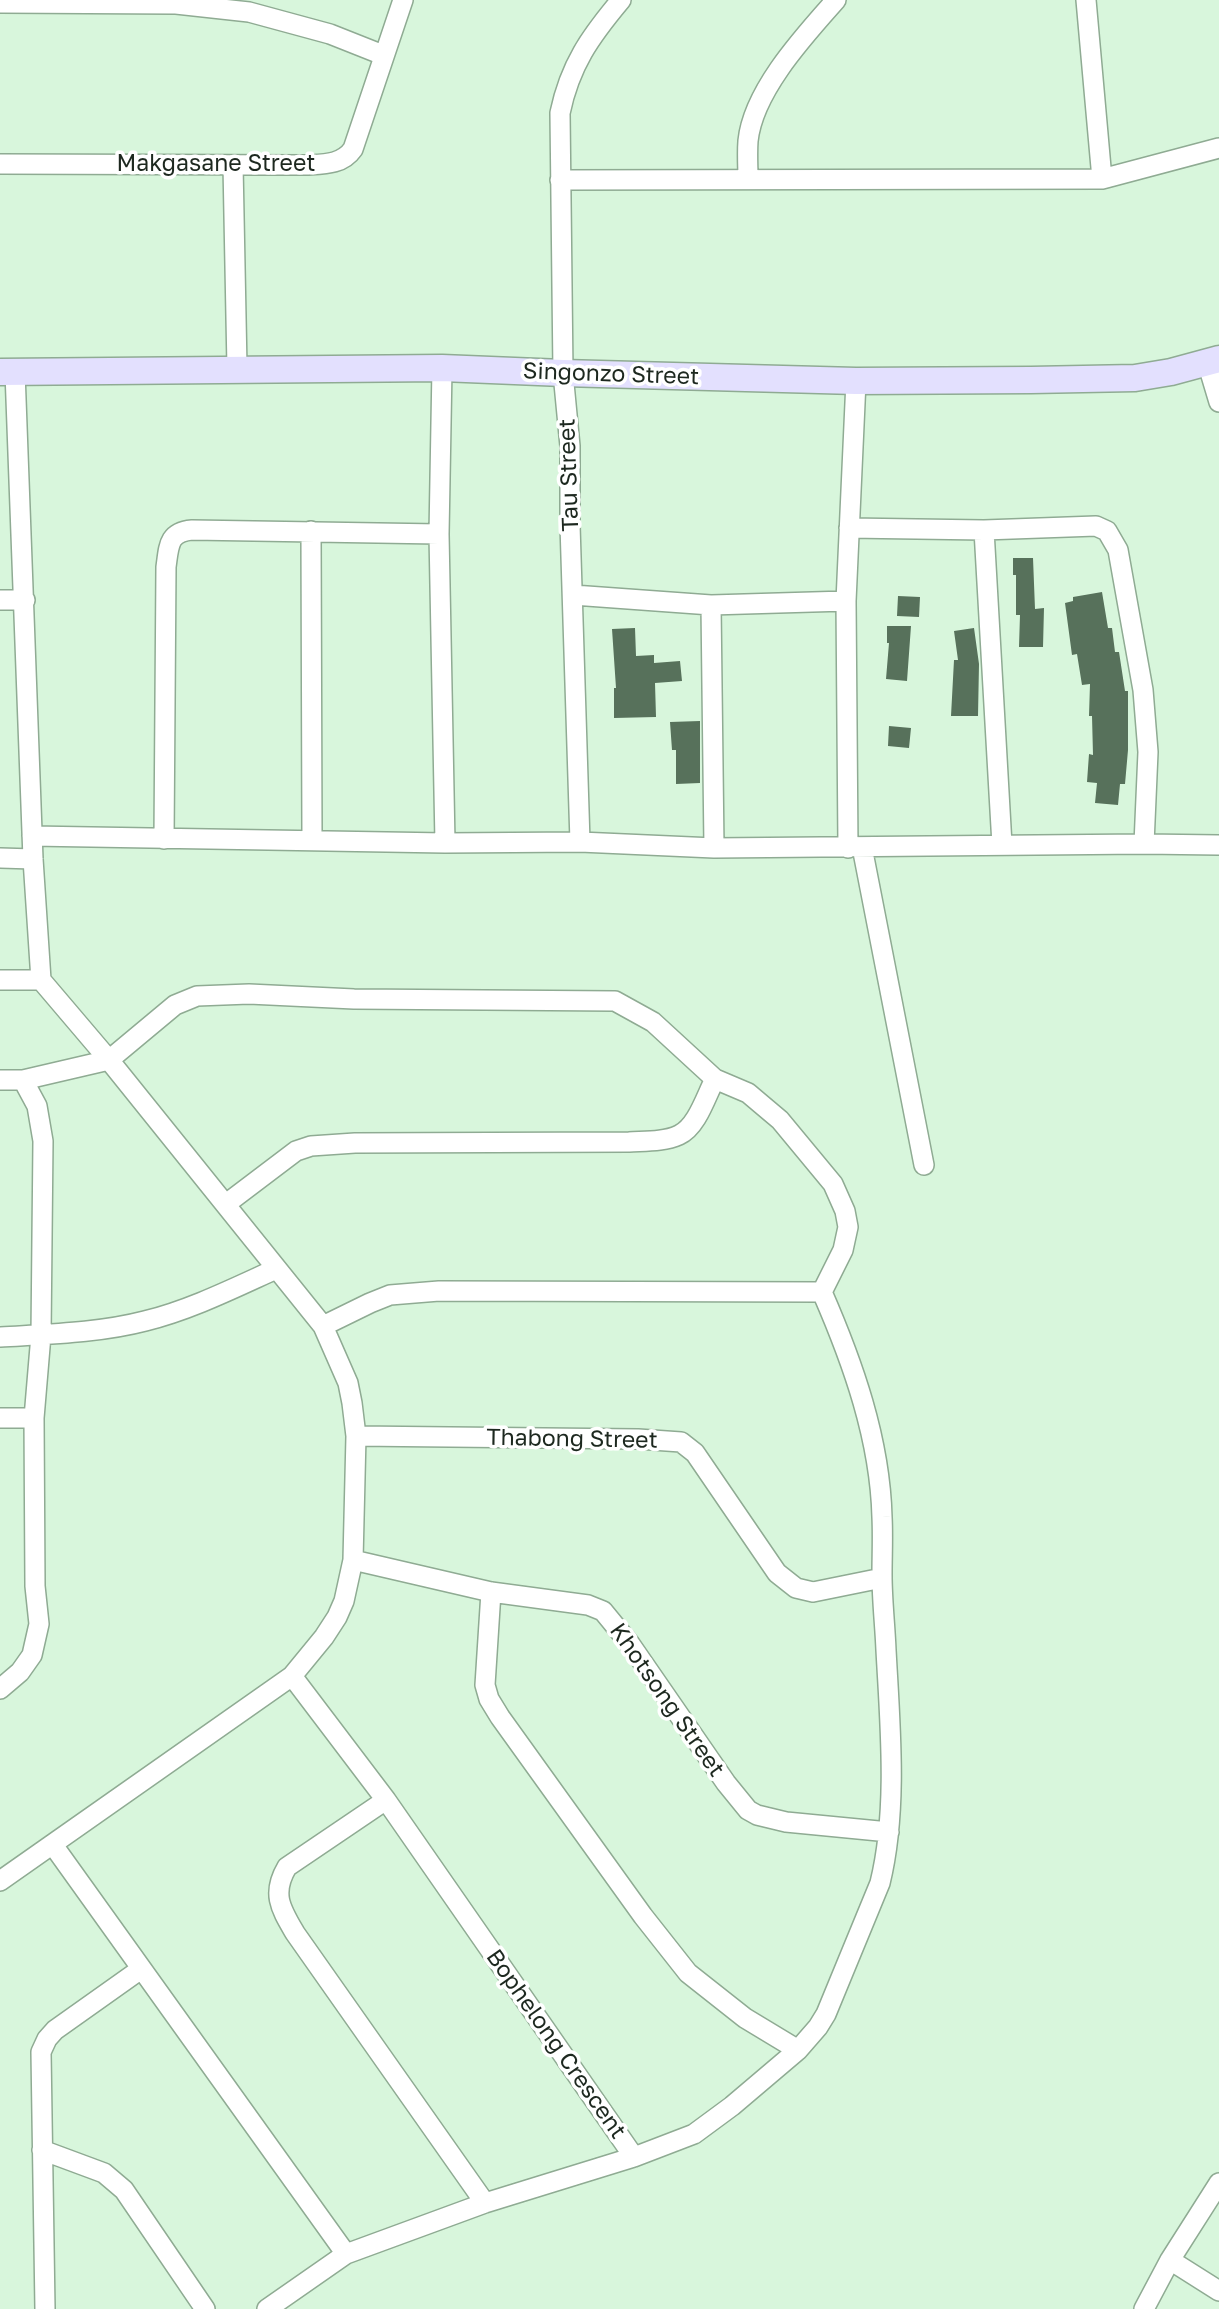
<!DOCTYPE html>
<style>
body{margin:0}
canvas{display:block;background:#d8f6dc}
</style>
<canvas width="1219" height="2309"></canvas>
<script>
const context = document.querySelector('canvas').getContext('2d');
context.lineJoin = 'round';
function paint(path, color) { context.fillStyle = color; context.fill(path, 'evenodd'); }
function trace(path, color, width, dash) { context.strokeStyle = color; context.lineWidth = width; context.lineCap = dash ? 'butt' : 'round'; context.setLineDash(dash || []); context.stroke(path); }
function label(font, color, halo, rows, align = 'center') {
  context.font = font + ' "Golos Text",sans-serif'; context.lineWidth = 7; context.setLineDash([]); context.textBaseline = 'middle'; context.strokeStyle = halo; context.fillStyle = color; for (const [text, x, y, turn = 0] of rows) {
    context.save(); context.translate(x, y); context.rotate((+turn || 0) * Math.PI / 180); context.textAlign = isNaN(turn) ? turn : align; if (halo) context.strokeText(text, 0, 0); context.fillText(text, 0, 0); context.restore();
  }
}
paint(new Path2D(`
 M 1013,558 L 1033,558 L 1035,609 L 1044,608 L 1043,647 L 1019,647 L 1020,615 L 1016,615 L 1016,575 L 1013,575 Z
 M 1102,592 L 1108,628 L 1112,628 L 1115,652 L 1119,652 L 1125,691 L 1128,691 L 1128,750 L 1125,784 L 1120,784 L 1118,805 L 1095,803 L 1097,783 L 1087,782 L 1089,754 L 1093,755 L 1092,716 L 1089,716 L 1090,684 L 1082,685 L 1077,654 L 1072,655 L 1065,603 L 1073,601 L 1073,597 Z
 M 898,596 L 920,597 L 919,617 L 897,616 Z
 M 887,626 L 911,626 L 907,681 L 886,679 L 889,643 L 887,643 Z
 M 635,628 L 636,656 L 654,655 L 654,663 L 680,661 L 682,681 L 655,683 L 656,717 L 614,718 L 614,688 L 616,688 L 612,629 Z
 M 974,628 L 979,664 L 978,716 L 951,716 L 954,660 L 958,660 L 954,631 Z
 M 700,721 L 700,783 L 676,784 L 676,750 L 672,750 L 670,722 Z
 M 889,726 L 911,728 L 909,748 L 888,746 Z`), '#57715b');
const street = new Path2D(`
 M 1086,0 L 1102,179
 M 0,3 L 176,4 L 249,12 L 330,34 L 383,55
 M 0,164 L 306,165 C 323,164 342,165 353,149 L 403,0
 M 233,165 L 237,368
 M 748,179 C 748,167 747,154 748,141 C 753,91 804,36 836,0
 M 560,180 L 1102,179 L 1219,148
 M 1207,362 L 1219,402
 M 442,368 L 439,534 L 445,843
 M 849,528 L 984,530 L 1096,526 L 1107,531 L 1118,550 L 1143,690 L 1148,752 L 1144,844
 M 984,530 L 1002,845
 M 311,531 L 312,839
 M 573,595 L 711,605 L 846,601
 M 0,600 L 25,600
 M 711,605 L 714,848
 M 32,836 L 445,843 L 580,842 L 714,848 L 1144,844 L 1219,845
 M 164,839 L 166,567 C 169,546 168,532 192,530 L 439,534
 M 580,842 L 570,525 L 570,446 L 563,373 L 560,113 C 570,65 590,37 621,0
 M 862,847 L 924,1165
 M 848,848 L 846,601 L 856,381
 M 0,858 L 33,859
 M 0,980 L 41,980
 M 0,1080 L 23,1080 L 109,1060 L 175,1005 L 197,996 L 249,994 L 354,999 L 615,1001 L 653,1022 L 715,1079 L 748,1093 L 761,1104 L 780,1120 L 833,1184 L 845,1211 L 848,1227 L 843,1250 L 822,1292
 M 226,1204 L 296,1151 L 311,1146 L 355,1143 L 629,1142 C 645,1141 664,1142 679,1135 C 697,1127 706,1096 715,1079
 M 323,1326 L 370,1303 L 390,1295 L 439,1291 L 822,1292
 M 0,1337 C 48,1334 99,1333 145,1321 C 190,1310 234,1288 276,1269
 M 0,1418 L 34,1418
 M 356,1436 L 638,1439 L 681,1442 L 695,1453 L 777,1573 L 796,1588 L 813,1592 L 882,1578
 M 353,1560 L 491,1592 L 588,1605 L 603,1611 L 630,1644 L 726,1783 L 748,1810 L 757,1815 L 786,1822 L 889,1832
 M 491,1592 L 485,1685 L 489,1699 L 500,1717 L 643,1916 L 688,1973 L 745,2018 L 798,2050
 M 292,1676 L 386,1800 L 634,2157
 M 0,1689 L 20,1672 L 32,1655 L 39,1624 L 35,1586 L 34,1418 L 41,1335 L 43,1141 L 37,1106 L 23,1080
 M 386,1800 L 287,1867 C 271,1894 281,1909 295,1933 L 485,2203
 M 53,1845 L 346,2254
 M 0,1881 L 292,1676 L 324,1637 L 337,1617 L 344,1601 L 353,1560 L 356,1436 L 352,1403 L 348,1383 L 323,1326 L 109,1060 L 41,980 L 33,859 L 15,372
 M 42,2150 L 104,2173 L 124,2190 L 205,2309
 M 1170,2260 L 1219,2291
 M 45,2309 L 41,2052 L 47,2039 L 55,2030 L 141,1969
 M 267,2309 L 346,2254 L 485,2203 L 634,2157 L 694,2134 L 732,2106 L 798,2050 L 818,2027 L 826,2014 L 880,1883 C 898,1810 890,1724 886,1650 C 885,1625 882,1600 882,1575 C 882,1556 883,1536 882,1517 C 880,1439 853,1363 822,1292
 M 1144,2309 L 1170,2260 L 1219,2183`);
const secondary = new Path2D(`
 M 0,372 L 442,368 L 563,373 L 856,381 L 1031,380 L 1135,378 L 1171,372 L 1219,359`);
trace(street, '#8fab93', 22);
trace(secondary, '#8fab93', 29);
trace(street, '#fff', 19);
trace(secondary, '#e3e0fe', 26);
label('23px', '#1d281f', '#fff', [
 ["Makgasane Street",216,164],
 ["Singonzo Street",611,374,2],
 ["Tau Street",569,475,-92],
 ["Thabong Street",572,1439,1],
 ["Khotsong Street",667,1700,55],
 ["Bophelong Crescent",556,2044,55]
]);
</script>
